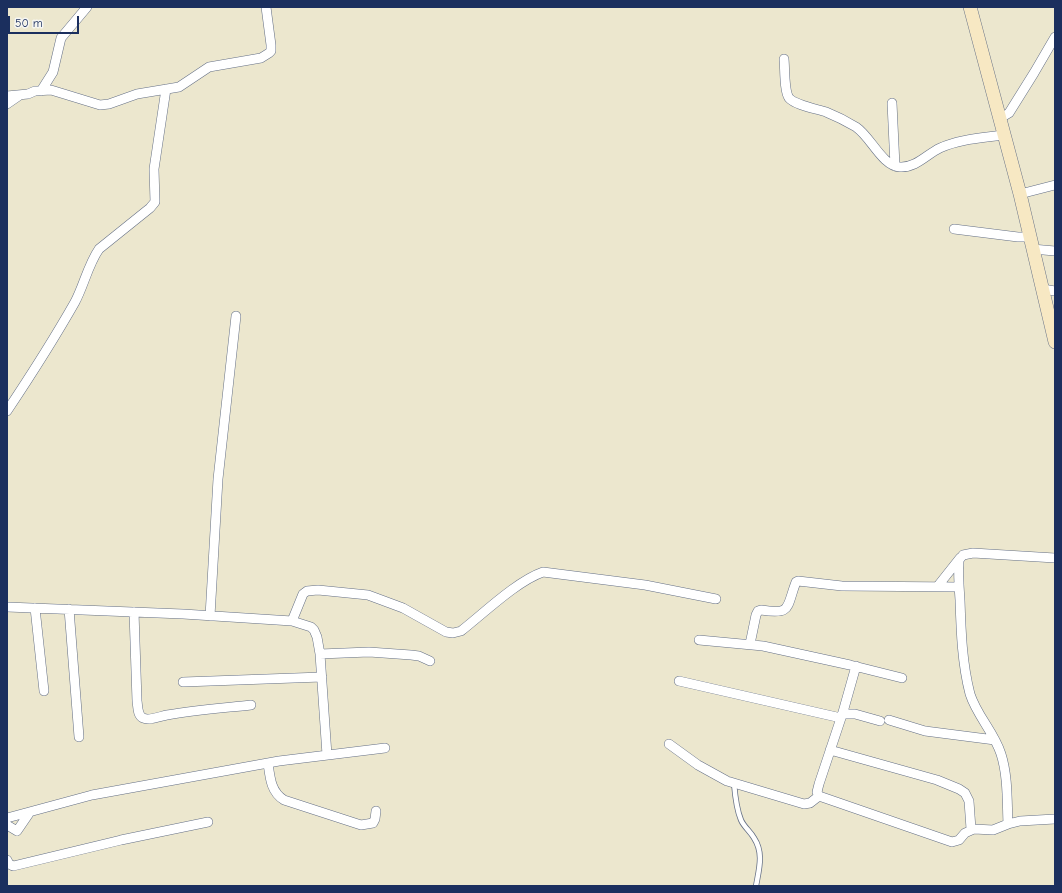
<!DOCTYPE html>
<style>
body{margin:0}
#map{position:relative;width:1062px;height:893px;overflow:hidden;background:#ece7ce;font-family:"Comic Neue",sans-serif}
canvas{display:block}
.frame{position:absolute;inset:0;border:8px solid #1b2f5e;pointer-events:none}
.scale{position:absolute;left:8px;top:16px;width:71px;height:18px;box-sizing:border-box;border:2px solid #1b2f5e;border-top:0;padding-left:5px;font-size:12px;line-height:14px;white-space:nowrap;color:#1b2f5e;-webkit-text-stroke:3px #f6f6f2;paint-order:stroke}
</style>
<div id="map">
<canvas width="1062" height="893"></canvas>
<div class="frame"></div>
<div class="scale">50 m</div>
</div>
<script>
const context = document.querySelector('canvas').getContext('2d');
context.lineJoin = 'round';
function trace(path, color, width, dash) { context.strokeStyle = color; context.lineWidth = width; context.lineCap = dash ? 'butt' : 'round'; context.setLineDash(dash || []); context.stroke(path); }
const lane = new Path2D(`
 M 734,783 C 735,795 736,808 741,820 C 744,827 750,831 754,838 C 764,853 759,869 756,886`);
const street = new Path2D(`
 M 784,59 C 785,68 784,91 789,98 C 795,105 817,109 826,112 C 836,116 846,121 856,127 C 871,137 882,166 900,167 C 916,168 927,154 940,148 C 959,139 983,138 1003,135
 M 41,91 L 53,72 L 61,38 L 87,7
 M 7,96 L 28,94 L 35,91 L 51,90 L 100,105 L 109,104 L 137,94 L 179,87 L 209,67 L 261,58 L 269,53 L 271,51 L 271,45 L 266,7
 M 892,103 L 895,166
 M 7,104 L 20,95
 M 999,119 L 1009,113 L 1034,73 L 1055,37
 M 1020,194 L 1055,185
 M 954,229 L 1018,237 L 1029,237
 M 1032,249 L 1055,251
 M 1042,289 L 1055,291
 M 7,411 C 31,375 54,339 75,302 C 84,285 88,265 99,249 L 150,208 L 155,202 L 154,169 L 166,89
 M 937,587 L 960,558
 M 7,607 L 183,614 L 292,621 L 311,627 L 314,630 L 317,637 L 320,654 L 327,755
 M 35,608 L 44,691
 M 69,609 L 79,737
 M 134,612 L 137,701 C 138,706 137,715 143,718 C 149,721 161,716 167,715 C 195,710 223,708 251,705
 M 210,616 L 218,479 L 236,316
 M 292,621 L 303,594 L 307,591 L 318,590 L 368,595 L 403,608 L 446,632 L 453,633 L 461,631 C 484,613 517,581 543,572 L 645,585 L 716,599
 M 699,640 L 763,646 L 850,665 L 902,678
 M 750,644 L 756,615 L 758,611 L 761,610 C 792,615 786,608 796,582 L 798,581 L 842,586 L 959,587
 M 320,654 L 369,652 L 411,655 L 419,656 L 430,661
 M 856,666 L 843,712 L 819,784 L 817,792 L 819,796 L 952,842 L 959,840 L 965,833 L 974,829 L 993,830 L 1008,824 L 1020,821 L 1055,819
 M 679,681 L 841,718
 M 183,682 L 322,677
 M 843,712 L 844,714 L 855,714 L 880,721
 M 889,720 L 925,731 L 995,740
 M 669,744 L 698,765 L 727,781 L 804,804 L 810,803 L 819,796
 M 830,750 L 937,780 L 959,789 L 965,793 L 969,801 L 971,829
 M 268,763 C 270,778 271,792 284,800 L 361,825 L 373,823 L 375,819 L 376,811
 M 7,818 L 92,795 L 279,761 L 385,748
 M 1008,824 C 1007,801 1008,776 1001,754 C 994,732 977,716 970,694 C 962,663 961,631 960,600 C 959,587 958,573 959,560 L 963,555 L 973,553 L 1055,558
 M 7,825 L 17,831 L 30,812
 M 7,860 L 9,864 L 13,866 L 121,840 L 208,822`);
const secondary = new Path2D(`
 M 970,7 L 1020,194 L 1055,342`);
trace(lane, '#646f85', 6);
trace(street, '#646f85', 10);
trace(secondary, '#646f85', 14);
trace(lane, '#fff', 4.5);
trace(street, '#fff', 9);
trace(secondary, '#f7e8c3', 13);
</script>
